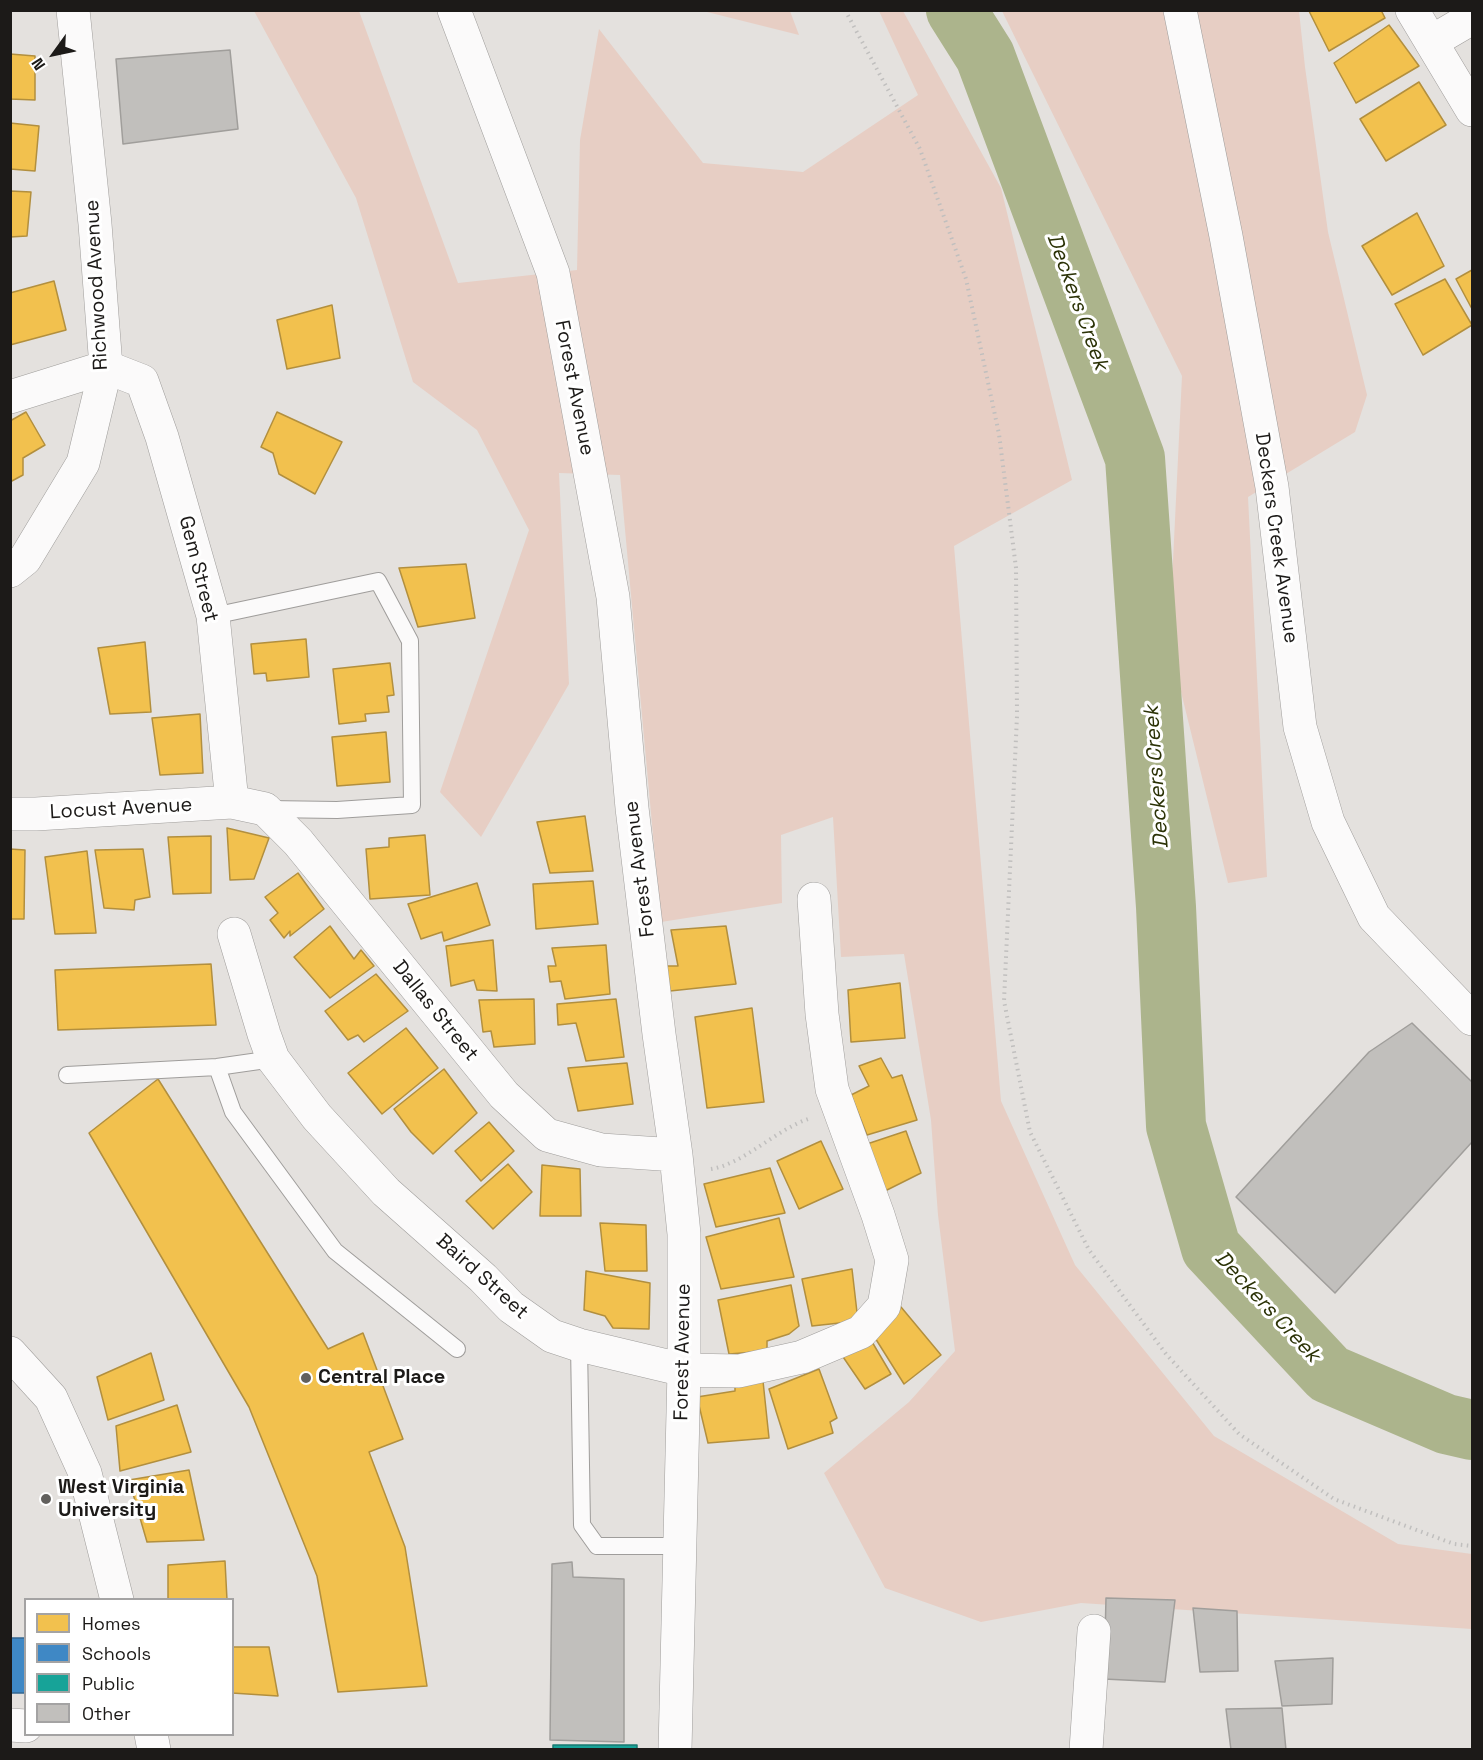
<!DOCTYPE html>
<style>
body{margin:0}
#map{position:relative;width:1483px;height:1760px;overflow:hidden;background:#e4e1de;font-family:"Space Grotesk",sans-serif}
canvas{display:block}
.frame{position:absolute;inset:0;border:12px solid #1c1a18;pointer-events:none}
.legend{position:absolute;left:24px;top:1598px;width:210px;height:138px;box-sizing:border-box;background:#fff;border:2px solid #a4a3a3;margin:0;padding:8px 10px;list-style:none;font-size:18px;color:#1c1a18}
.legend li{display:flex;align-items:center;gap:12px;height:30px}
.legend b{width:30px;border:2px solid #a4a3a3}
.north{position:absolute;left:24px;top:24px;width:60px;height:60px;-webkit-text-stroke:4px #fff;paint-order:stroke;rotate:237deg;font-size:16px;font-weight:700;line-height:24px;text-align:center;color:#1c1a18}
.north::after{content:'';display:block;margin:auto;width:21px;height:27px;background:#1c1a18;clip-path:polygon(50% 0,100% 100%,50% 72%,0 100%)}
</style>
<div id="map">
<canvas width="1483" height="1760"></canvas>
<div class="frame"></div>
<ul class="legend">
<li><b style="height:16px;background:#f2c14e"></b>Homes</li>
<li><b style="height:16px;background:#3f88c5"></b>Schools</li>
<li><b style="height:16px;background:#17a398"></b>Public</li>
<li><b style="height:16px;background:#c1bfbc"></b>Other</li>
</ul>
<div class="north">N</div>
</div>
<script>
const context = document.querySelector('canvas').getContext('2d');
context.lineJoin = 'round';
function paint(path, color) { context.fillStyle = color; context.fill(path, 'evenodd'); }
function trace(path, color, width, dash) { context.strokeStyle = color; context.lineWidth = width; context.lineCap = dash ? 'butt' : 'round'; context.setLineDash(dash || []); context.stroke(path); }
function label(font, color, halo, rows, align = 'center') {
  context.font = font + ' "Space Grotesk",sans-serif'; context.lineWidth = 6; context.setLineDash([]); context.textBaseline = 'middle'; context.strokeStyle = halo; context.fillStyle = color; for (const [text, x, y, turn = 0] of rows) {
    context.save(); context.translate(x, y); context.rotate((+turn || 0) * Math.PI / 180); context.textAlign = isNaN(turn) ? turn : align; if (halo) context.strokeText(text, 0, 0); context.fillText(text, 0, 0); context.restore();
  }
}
paint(new Path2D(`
 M 254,11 L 359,11 L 458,283 L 577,270 L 580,140 L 599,29 L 703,163 L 803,172 L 918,95 L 879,11 L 903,11 L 1001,188 L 1072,480 L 954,546 L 1001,1101 L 1075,1265 L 1214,1436 L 1398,1544 L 1472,1554 L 1472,1629 L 1081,1603 L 981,1622 L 885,1588 L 824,1473 L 909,1402 L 955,1351 L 938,1215 L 931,1120 L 904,954 L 841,957 L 833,817 L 781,835 L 782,903 L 661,922 L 620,475 L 559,473 L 569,684 L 481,837 L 440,792 L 529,530 L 477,430 L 413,382 L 356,198 Z
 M 703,11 L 790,11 L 799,35 Z
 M 1002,11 L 1299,11 L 1305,67 L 1328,232 L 1367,395 L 1355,432 L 1248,497 L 1267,877 L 1228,883 L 1169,643 L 1182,376 Z`), '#e7cec4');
const homes = new Path2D(`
 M 1381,10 L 1385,18 L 1329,51 L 1309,11 Z
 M 1389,25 L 1419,66 L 1356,103 L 1334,63 Z
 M 10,54 L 35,56 L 35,100 L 10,99 Z
 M 1419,82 L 1446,125 L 1386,161 L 1360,119 Z
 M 10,123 L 39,126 L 35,171 L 10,169 Z
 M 10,191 L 31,192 L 27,236 L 10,237 Z
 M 1417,213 L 1444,266 L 1392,295 L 1362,246 Z
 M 1472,270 L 1472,309 L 1456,279 Z
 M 1445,279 L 1472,325 L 1423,355 L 1395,304 Z
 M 54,281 L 66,330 L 10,345 L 10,293 Z
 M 332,305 L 340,358 L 287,369 L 277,320 Z
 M 26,412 L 45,445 L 23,458 L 23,475 L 10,482 L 10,421 Z
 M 277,412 L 342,442 L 315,494 L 279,474 L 273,453 L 261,447 Z
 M 466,564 L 475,618 L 418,627 L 399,568 Z
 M 306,639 L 309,677 L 267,681 L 266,673 L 254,674 L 251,644 Z
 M 145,642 L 151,712 L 110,714 L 98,648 Z
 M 390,663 L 394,695 L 387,696 L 389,712 L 365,714 L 366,721 L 339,724 L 333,669 Z
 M 200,714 L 203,773 L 160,775 L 152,718 Z
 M 386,732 L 390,782 L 337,786 L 332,737 Z
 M 585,816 L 593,871 L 550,873 L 537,822 Z
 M 227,828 L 269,838 L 254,879 L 230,880 Z
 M 425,835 L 430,895 L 370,899 L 366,849 L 389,847 L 389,838 Z
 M 211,836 L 211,893 L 173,894 L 168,837 Z
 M 10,849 L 25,850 L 24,919 L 10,919 Z
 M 143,849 L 150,897 L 135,900 L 134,910 L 104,908 L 95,850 Z
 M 87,851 L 96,933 L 55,934 L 45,857 Z
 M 298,873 L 324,909 L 290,936 L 290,931 L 284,938 L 270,920 L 278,913 L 265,897 Z
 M 593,881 L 598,924 L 536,929 L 533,884 Z
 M 477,883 L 490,925 L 444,941 L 442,932 L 421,939 L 408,904 Z
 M 330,926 L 354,959 L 361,950 L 374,966 L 330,998 L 294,957 Z
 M 726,926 L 736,984 L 670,991 L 665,966 L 678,966 L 671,930 Z
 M 493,940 L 497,991 L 477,990 L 474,980 L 451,986 L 446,946 Z
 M 606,945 L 610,994 L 565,999 L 561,981 L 550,982 L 548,966 L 556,966 L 552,948 Z
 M 211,964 L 216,1025 L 58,1030 L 55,970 Z
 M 376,974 L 408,1011 L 364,1042 L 358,1035 L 348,1040 L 325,1011 Z
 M 900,983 L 905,1038 L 851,1042 L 848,990 Z
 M 534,999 L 535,1044 L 494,1047 L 491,1031 L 483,1032 L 479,1000 Z
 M 616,999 L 624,1057 L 586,1061 L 576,1023 L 558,1025 L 557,1004 Z
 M 752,1008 L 764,1102 L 707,1108 L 695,1017 Z
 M 406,1028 L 438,1068 L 382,1114 L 348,1073 Z
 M 881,1058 L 892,1078 L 902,1075 L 917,1120 L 867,1135 L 851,1095 L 869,1086 L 859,1066 Z
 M 627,1063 L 633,1104 L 578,1111 L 568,1068 Z
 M 444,1069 L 477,1113 L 433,1154 L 411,1132 L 394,1109 Z
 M 158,1079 L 328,1349 L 363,1333 L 403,1439 L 369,1452 L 405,1547 L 427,1686 L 338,1692 L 317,1576 L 249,1407 L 89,1133 Z
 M 489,1122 L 514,1151 L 481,1181 L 455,1151 Z
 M 906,1131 L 921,1173 L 879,1194 L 864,1145 Z
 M 821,1141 L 843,1189 L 799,1209 L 777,1161 Z
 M 508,1164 L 532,1192 L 493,1229 L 466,1201 Z
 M 542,1165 L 580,1169 L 581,1216 L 540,1216 Z
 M 770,1168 L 785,1213 L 716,1227 L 704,1184 Z
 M 779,1218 L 794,1277 L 721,1289 L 706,1237 Z
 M 600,1223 L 646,1225 L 647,1271 L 605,1271 Z
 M 852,1269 L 858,1321 L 812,1326 L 802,1279 Z
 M 586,1271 L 650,1283 L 649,1329 L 613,1328 L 605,1316 L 584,1310 Z
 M 791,1285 L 799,1326 L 789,1334 L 767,1341 L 767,1351 L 729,1354 L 718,1300 Z
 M 901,1307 L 941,1355 L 904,1384 L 872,1333 Z
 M 868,1335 L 891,1374 L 865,1389 L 839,1351 Z
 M 151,1353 L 164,1400 L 108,1420 L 97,1377 Z
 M 819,1369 L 837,1418 L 830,1422 L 833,1433 L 788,1449 L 769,1389 Z
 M 735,1381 L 763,1381 L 769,1438 L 708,1443 L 697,1397 L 735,1391 Z
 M 177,1405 L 191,1452 L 120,1471 L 116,1426 Z
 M 189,1470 L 204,1540 L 147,1542 L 129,1480 Z
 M 225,1561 L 227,1600 L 168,1600 L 168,1565 Z
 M 232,1647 L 269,1647 L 278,1696 L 232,1693 Z`);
paint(homes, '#f2c14e');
trace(homes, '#b28f3e', 1.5);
const schools = new Path2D(`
 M 10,1638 L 26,1638 L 26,1693 L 10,1693 Z`);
paint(schools, '#3f88c5');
trace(schools, '#346791', 1.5);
const public = new Path2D(`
 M 553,1745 L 637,1745 L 637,1750 L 553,1750 Z`);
paint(public, '#17a398');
trace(public, '#187a72', 1.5);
trace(new Path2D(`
 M 956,10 L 985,56 L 1135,458 L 1166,907 L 1176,1126 L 1211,1248 L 1329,1374 L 1446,1424 L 1472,1430`), '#acb48c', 60);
const building = new Path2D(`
 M 230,50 L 238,129 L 123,144 L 116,59 Z
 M 1412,1023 L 1472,1082 L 1472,1142 L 1335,1293 L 1236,1197 L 1369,1052 Z
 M 572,1562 L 573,1577 L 624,1579 L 624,1742 L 550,1740 L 552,1564 Z
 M 1106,1598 L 1175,1600 L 1165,1682 L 1104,1679 Z
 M 1193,1608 L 1237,1611 L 1238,1671 L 1200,1672 Z
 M 1333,1658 L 1332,1704 L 1282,1706 L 1275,1661 Z
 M 1282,1708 L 1286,1750 L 1231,1750 L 1226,1709 Z`);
paint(building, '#c1bfbc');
trace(building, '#a09e9b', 1.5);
const lane = new Path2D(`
 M 213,616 L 378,581 L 410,641 L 412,805 L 337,810 L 268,809
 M 217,1067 L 233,1112 L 335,1251 L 457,1349
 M 67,1075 L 217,1067 L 273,1059
 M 579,1345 L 582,1525 L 597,1546 L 679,1546`);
const street = new Path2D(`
 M 454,10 L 553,273 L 613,597 L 632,808 L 659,1034 L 676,1155 L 684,1234 L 684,1370 L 675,1750
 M 1180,10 L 1226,236 L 1272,487 L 1300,727 L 1328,822 L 1374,917 L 1472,1019
 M 1412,10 L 1472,110
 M 1431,42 L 1472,18
 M 10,397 L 106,367 L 142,381 L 162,437 L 213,616 L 232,802
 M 10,814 L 36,814 L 232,802 L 265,809 L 298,842 L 504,1095 L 547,1135 L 601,1150 L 676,1155
 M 234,934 L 264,1034 L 273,1059 L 317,1117 L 386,1192 L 483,1278 L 511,1307 L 552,1336 L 579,1345 L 684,1370 L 739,1371 L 802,1357 L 861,1332 L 884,1306 L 892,1260 L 878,1215 L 832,1089 L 822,1014 L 814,899
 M 10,1725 L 26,1726
 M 1086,1750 L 1094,1631`);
const secondary = new Path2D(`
 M 10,571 L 25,559 L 83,463 L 106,367 L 95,224 L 73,10`);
const primary = new Path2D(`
 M 10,1353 L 51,1398 L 85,1473 L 117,1600
 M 151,1734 L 154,1750`);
trace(lane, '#9f9d9b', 18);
trace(street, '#9f9d9b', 34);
trace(secondary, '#9f9d9b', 34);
trace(primary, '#9f9d9b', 34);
trace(new Path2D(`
 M 845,10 L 920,149 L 966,279 L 999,434 L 1016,568 L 1017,716 L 1004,1001 L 1030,1132 L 1089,1250 L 1166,1354 L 1239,1434 L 1334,1499 L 1454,1544 L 1472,1546
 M 711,1169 C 743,1164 776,1130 808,1119`), '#c0bfbe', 4, [1.5, 4.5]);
trace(lane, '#fbfafa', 16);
trace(street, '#fbfafa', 33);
trace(secondary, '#fbfafa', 33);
trace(primary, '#fbfafa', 33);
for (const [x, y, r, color] of [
 [306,1378,6,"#62605d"],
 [46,1499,6,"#62605d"]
]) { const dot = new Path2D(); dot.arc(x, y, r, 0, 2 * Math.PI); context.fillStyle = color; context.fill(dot); trace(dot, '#fff', 2); }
label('20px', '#1c1a18', '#fff', [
 ["Richwood Avenue",97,285,-93],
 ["Forest Avenue",574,388,79],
 ["Deckers Creek Avenue",1276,538,82],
 ["Gem Street",198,569,76],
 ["Locust Avenue",121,809,-3],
 ["Forest Avenue",640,869,-97],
 ["Dallas Street",435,1011,51],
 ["Baird Street",482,1277,42],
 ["Forest Avenue",683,1352,-89]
]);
label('bold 20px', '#1c1a18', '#fff', [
 ["Central Place",318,1378],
 ["West Virginia",58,1488],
 ["University",58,1511]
], 'left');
label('italic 21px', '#2b3206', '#fff', [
 ["Deckers Creek",1077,302,70],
 ["Deckers Creek",1157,777,-94],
 ["Deckers Creek",1267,1307,47]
]);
</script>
